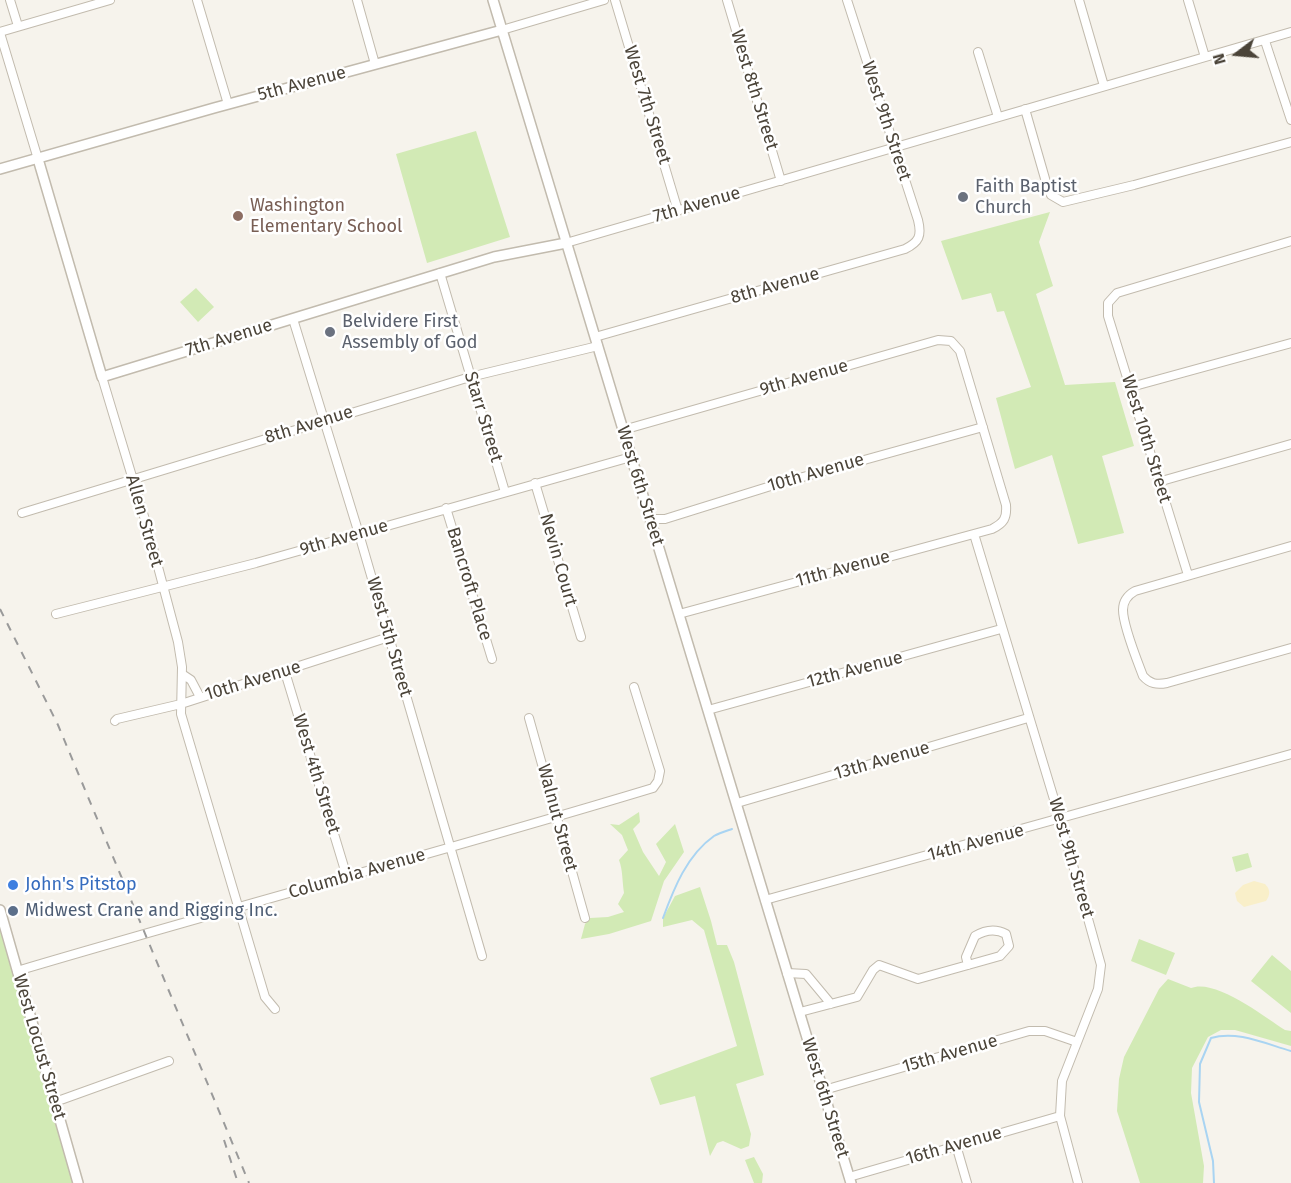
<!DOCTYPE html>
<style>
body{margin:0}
#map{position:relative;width:1291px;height:1183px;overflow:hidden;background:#f6f3ec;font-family:"Fira Sans",sans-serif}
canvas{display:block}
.north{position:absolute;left:1207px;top:24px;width:60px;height:60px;-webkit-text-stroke:4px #fff;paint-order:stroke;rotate:254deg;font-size:16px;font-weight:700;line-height:24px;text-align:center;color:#4b4439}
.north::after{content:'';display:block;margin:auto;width:21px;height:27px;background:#4b4439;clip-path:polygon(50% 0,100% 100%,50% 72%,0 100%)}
</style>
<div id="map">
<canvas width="1291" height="1183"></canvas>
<div class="north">N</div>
</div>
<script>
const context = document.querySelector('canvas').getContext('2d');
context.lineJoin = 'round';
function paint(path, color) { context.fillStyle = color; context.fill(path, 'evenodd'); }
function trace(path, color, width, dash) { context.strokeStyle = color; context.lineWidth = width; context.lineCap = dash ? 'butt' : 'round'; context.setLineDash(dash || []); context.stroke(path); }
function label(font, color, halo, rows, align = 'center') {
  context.font = font + ' "Fira Sans",sans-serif'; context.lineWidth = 5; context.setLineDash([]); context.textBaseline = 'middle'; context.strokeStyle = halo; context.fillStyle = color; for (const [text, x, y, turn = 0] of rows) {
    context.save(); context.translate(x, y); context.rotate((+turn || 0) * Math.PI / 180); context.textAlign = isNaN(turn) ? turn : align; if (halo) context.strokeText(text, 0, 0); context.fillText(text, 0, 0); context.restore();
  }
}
paint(new Path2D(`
 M 476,131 L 510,237 L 427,263 L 396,154 Z
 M 1050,212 L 1039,242 L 1053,286 L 1036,294 L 1065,385 L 1115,382 L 1134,446 L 1102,456 L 1124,533 L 1078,544 L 1052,455 L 1015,469 L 996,398 L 1031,387 L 1004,311 L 997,312 L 991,293 L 962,300 L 941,241 Z
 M 196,288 L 214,307 L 198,322 L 180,302 Z
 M 639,812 L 640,822 L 633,829 L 643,852 L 659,876 L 666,862 L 656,844 L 675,824 L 684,852 L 664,881 L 651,921 L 609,934 L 581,939 L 585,924 L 590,918 L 608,917 L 624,912 L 618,904 L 624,893 C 622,881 623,871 619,860 L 628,850 L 622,835 L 610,824 L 619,825 Z
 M 1248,853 L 1252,867 L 1236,872 L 1232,857 Z
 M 700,887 L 711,921 L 717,945 L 727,945 L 734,962 L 764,1075 L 736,1084 L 751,1134 L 749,1146 L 741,1149 L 723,1141 L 717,1143 L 710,1156 L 695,1096 L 660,1105 L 650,1078 L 737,1046 L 704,930 L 692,920 L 663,927 L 663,918 L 675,896 Z
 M 0,910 L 78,1183 L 0,1183 Z
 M 1139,939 L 1175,953 L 1166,975 L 1131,961 Z
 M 1272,955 L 1291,971 L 1291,1013 L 1251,981 Z
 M 1168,979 L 1191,988 C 1215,978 1265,1017 1285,1030 L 1291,1031 L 1291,1046 L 1235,1030 L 1221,1030 L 1208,1037 L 1192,1068 L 1191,1093 L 1204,1166 L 1203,1183 L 1140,1183 L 1117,1111 L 1119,1079 L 1124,1057 L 1159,989 Z
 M 754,1157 L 763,1174 L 762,1183 L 754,1183 L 745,1160 Z`), '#d2eab5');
paint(new Path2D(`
 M 1254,881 L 1265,884 C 1271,890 1270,895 1266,901 L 1244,907 L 1237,901 L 1235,893 L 1243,885 Z`), '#f9efc9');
trace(new Path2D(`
 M 663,918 C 674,888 687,855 714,836 C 719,833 726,831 732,829
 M 1214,1183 L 1213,1161 L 1199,1102 L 1200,1064 L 1211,1038 C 1237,1030 1266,1044 1291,1051`), '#a9d4f2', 2);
const minor = new Path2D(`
 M 10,0 L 18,26
 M 197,0 L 228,104
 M 357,0 L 375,64
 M 615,0 L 678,211
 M 727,0 L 781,181
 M 1079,0 L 1104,86
 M 1188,0 L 1205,57
 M 502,30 L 604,0
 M 0,32 L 110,0
 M 0,33 L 38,159
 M 1265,41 L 1291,120
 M 978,52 L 998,117
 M 1025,109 L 1048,189 L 1051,195 L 1063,202 L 1134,185 L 1291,142
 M 566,243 L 1291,32
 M 440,273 L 505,492
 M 293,319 L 359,534 L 482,956
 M 595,337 L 905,249 C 919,242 922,236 918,220 L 847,0
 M 102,377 L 149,533 L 178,642 L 182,667 L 181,714 L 265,997 L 275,1009
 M 1131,387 L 1291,343
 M 623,430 L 938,340 L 951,341 L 960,351 L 1006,505 C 1007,518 1004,523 992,529 L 679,614
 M 1158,482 L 1291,444
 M 535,483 L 581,637
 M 446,508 L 492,659
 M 22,513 L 470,377 L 598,346
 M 651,519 L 665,519 L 774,485 L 983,427
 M 974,534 L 1060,819 L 1101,965 L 1098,989 L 1062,1081 L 1060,1116 L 1078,1183
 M 1291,546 L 1135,591 C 1128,595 1123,601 1123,610 C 1123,626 1137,660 1143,676 C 1150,684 1157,685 1167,683 L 1291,648
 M 1188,575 L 1108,316 L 1108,303 L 1117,293 L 1291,241
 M 56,614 L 256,563 L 631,457
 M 285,672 L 347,877
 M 182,674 L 191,680 L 200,697
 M 708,710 L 1001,629
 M 529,718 L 585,918
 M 115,721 L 117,719 L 181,704 L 389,637
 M 737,803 L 1028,718
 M 765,900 L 1291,754
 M 17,971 C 229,908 442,852 653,788 L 658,781 L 660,771 L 634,687
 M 787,973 L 806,974 L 831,1004
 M 800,1012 L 857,997 L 873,970 L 879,965 L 918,979 L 1000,956 L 1009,946 L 1006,934 C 995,928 985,930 975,936 L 966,957 L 968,965
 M 824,1090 L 1029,1031 L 1045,1031 L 1077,1042
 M 55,1102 L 169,1061
 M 956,1145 L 967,1183
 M 849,1177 L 1060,1116`);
const tertiary = new Path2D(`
 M 493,0 L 851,1183
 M 38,159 L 102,377 L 494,257 L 566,243
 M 0,169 L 214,108 L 502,30
 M 0,910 L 78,1183`);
trace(minor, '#c2bbae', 10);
trace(tertiary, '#c2bbae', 12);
trace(minor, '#fff', 8);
trace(tertiary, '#fff', 9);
trace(new Path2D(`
 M 0,609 L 58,725 L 249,1183
 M 224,1140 L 238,1183`), '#9a9a9a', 2, [8, 8]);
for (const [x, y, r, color] of [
 [963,197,6,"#6b7280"],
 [238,216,6,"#8d6e63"],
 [330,332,6,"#6b7280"],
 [13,885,6,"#3f7fe0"],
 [13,911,6,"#5c6f8a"]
]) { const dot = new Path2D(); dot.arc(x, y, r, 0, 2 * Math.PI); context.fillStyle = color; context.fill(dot); trace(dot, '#fff', 2); }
label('18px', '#4b4439', '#fff', [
 ["5th Avenue",302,84,-15],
 ["West 8th Street",754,90,73],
 ["West 7th Street",647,105,73],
 ["West 9th Street",886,121,72],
 ["7th Avenue",697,205,-16],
 ["8th Avenue",775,286,-16],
 ["7th Avenue",229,338,-17],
 ["9th Avenue",804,378,-16],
 ["Starr Street",483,417,73],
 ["8th Avenue",309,425,-17],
 ["West 10th Street",1146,439,73],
 ["10th Avenue",816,473,-16],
 ["West 6th Street",640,486,73],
 ["Allen Street",144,521,74],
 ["9th Avenue",344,538,-16],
 ["Nevin Court",558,560,74],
 ["11th Avenue",843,569,-15],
 ["Bancroft Place",469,584,73],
 ["West 5th Street",389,637,74],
 ["12th Avenue",855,670,-15],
 ["10th Avenue",253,681,-17],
 ["13th Avenue",882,761,-16],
 ["West 4th Street",316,774,73],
 ["Walnut Street",557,818,75],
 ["14th Avenue",976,843,-15],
 ["West 9th Street",1071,858,74],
 ["Columbia Avenue",357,874,-16],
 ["West Locust Street",39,1047,74],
 ["15th Avenue",950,1054,-16],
 ["West 6th Street",825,1098,73],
 ["16th Avenue",954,1146,-16]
]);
label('18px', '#5b616d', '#fff', [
 ["Faith Baptist",975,187],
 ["Church",975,208],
 ["Belvidere First",342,322],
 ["Assembly of God",342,343]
], 'left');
label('18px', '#785e54', '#fff', [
 ["Washington",250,206],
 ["Elementary School",250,227]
], 'left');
label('18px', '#366cbe', '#fff', [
 ["John's Pitstop",25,885]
], 'left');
label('18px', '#4e5e75', '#fff', [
 ["Midwest Crane and Rigging Inc.",25,911]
], 'left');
</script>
